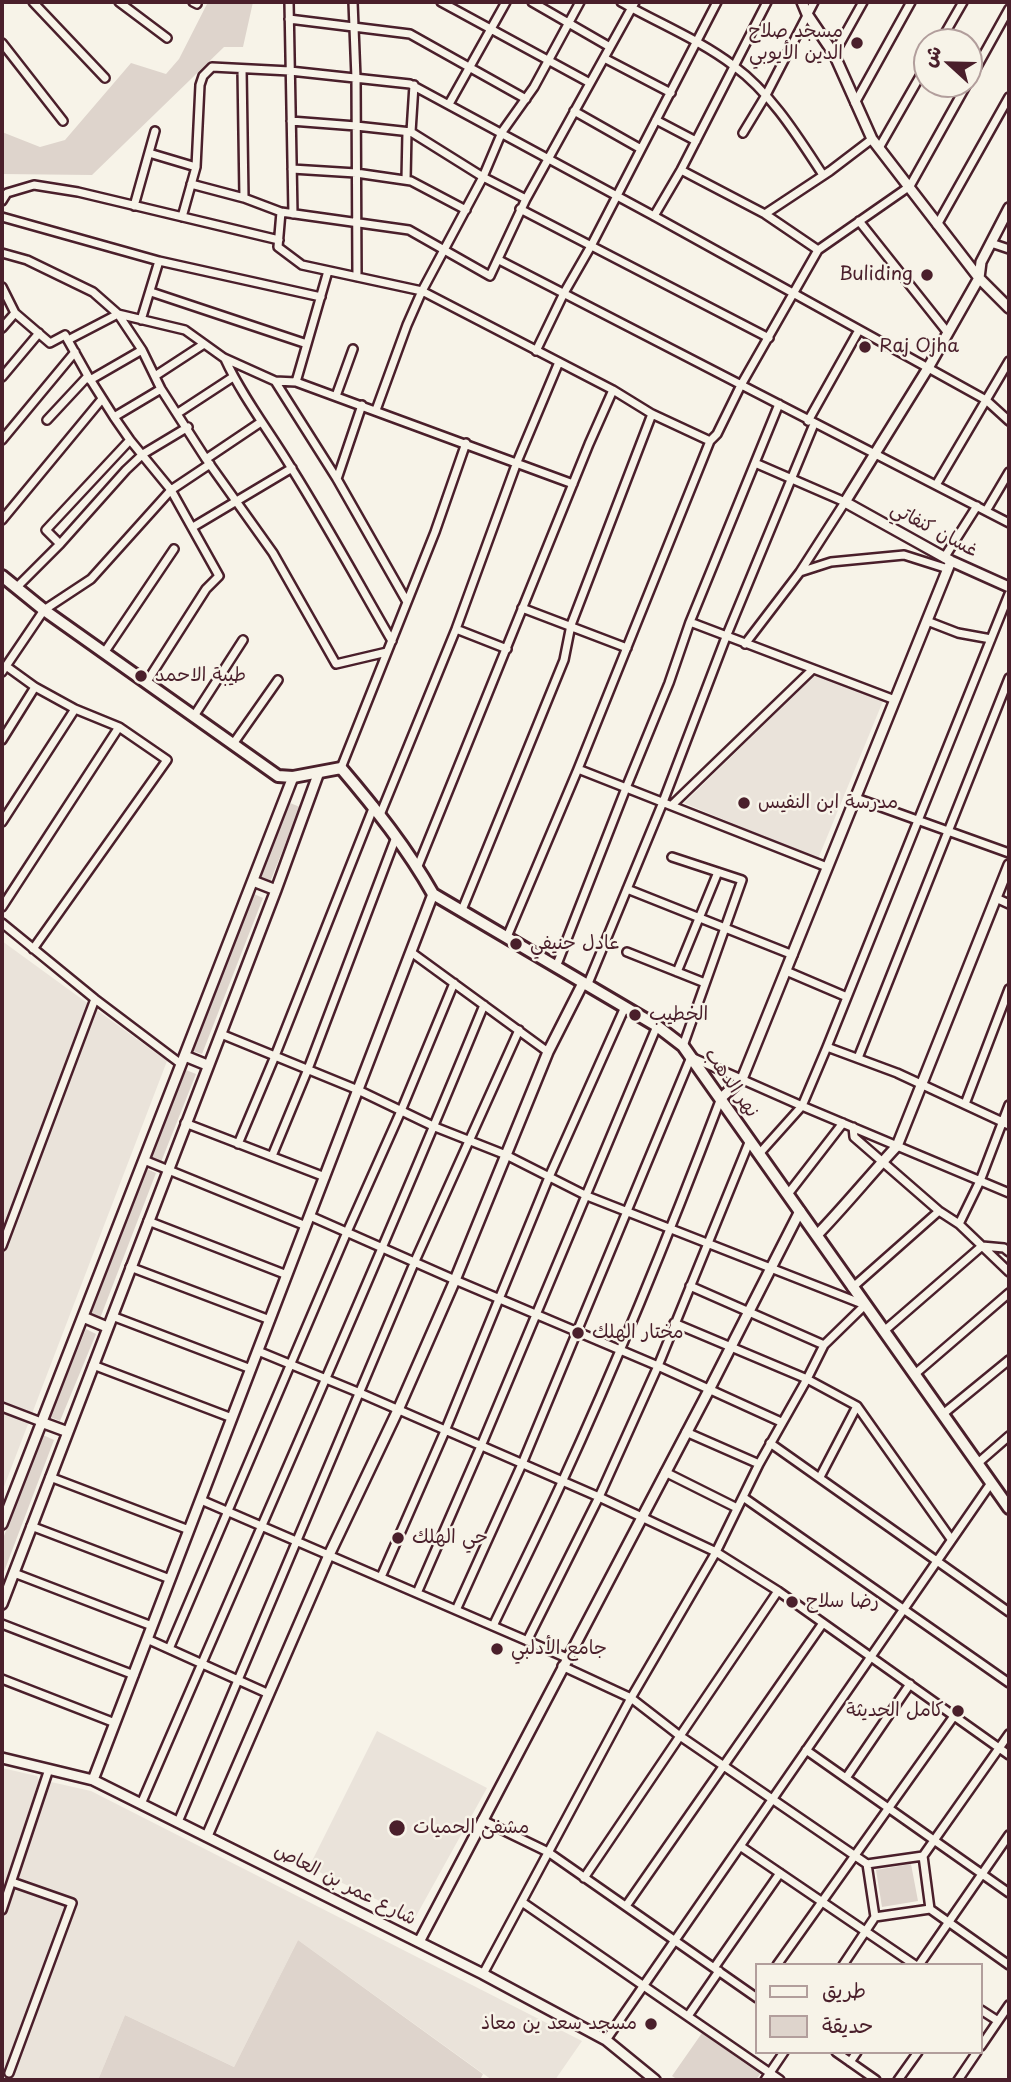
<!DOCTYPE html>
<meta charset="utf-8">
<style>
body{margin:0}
#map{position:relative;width:1011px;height:2082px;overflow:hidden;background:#f7f3e8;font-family:"Playpen Sans","Playpen Sans Arabic",sans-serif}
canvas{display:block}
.frame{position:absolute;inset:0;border:4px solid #4a1f2b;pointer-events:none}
.legend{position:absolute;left:755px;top:1963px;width:228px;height:91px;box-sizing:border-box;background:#f7f3e8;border:2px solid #b29e9c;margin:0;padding:9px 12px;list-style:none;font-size:21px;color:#4a1f2b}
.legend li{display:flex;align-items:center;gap:14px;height:35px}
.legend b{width:35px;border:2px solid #b29e9c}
.north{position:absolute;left:913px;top:28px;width:70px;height:70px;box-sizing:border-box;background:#f7f3e8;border:2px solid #b29e9c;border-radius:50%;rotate:292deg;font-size:19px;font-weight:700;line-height:28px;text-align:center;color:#4a1f2b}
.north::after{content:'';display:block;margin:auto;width:24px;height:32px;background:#4a1f2b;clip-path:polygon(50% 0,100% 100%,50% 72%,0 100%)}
</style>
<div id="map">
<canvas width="1011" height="2082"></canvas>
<div class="frame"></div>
<ul class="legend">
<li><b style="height:9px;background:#f7f3e8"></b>طريق</li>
<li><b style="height:19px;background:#ded4cc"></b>حديقة</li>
</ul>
<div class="north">ش</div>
</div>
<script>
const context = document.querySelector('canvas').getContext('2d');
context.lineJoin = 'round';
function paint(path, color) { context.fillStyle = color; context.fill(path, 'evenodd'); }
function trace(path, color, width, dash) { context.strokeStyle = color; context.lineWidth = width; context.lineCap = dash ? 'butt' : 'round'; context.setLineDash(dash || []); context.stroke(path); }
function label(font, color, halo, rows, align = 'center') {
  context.font = font + ' "Playpen Sans","Playpen Sans Arabic",sans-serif'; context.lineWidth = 5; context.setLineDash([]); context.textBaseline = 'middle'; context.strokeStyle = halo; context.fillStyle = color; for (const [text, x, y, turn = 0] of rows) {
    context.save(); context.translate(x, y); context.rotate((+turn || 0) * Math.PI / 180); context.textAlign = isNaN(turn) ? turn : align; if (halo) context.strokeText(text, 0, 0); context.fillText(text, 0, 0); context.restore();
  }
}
paint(new Path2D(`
 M 815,675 L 883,701 L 818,859 L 684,803 Z
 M 2,941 L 167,1061 L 2,1492 Z
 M 377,1731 L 487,1788 L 415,1918 L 309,1867 Z
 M 2,1768 L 37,1776 L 42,1787 L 51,1782 L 91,1791 L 582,2041 L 555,2080 L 492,2080 L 298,1940 L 234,2067 L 125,2015 L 98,2080 L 21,2080 L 2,2078 Z`), '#eae3da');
paint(new Path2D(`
 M 208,2 L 253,2 L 243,47 L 224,47 L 92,175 L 2,174 L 2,132 L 40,147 L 65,140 L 131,63 L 166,74 L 179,59 Z
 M 290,803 L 300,807 L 270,882 L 260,878 Z
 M 254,894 L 263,898 L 202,1054 L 193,1051 Z
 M 186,1070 L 196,1074 L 161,1162 L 151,1158 Z
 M 147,1169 L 156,1173 L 99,1321 L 90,1317 Z
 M 86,1329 L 96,1334 L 60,1421 L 50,1417 Z
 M 43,1435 L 54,1440 L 2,1577 L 2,1541 Z
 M 911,1864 L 918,1901 L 882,1907 L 876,1870 Z
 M 298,1940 L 483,2074 L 480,2080 L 98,2080 L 125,2015 L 234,2067 Z
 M 702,2033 L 760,2074 L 756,2080 L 678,2080 L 672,2076 Z`), '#ded4cc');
const minor = new Path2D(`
 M 33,2 L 105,78
 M 119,2 L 167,38
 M 193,2 L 197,4
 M 289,2 L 293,214
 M 353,2 L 356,78 L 357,277
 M 441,2 L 590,83
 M 532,2 L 610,47
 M 621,2 C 658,23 700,40 734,66 C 772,94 798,137 823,175
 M 289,19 L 410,34 L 526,99
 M 940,42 L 963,2
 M 2,43 L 63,121
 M 834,54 L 863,2
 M 604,58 L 671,93
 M 242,69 L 244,198
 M 969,81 L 1009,9
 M 855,103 L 911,2
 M 449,104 L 506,2
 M 574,111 L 641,149
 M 656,120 L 696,141
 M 291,121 L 356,126 L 411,132 L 483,177 L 526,199
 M 411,132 L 414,85
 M 743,133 L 766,95 L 814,2
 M 879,148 L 927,64
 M 149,153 L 196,167
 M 292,169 L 356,173 L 411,181 L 466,210
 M 681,170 L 765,214 L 818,250
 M 406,180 L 407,132
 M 191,184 L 244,198 L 281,212 L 409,230 L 490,276 L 526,199 L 635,2
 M 2,201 L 7,193 L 34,185 L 78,192 L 279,240
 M 134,206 L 155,131
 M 520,209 L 769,338
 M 281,212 L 278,247 L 302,265 L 422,291 L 613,390 L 652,414 L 710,441
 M 765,214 L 830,171 L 872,139
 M 654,216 L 681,170 L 767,2
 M 2,217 L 159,261 L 321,297
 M 182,217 L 196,167 L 200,85 L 203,76 L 212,67 L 290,71 L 410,84 L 654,216 L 986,400 L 1009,421
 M 859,221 L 948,333
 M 937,225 L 1009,97
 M 991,243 L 1009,249
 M 2,253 L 27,260 L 93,292 L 118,314 L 185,330 L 224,358 L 275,381 L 296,382 L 573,484
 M 499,260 L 1009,523
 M 2,287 L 15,313 L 50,343 L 65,335 L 88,376 L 114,417 L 130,440 L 171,490 L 219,576 L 206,589 L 146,683
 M 151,292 L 307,344
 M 141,320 L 159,261
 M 2,328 L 15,313
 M 68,340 L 118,314 L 142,350 L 161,389 L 206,459 L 273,553 L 336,664 L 387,652
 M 536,351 L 564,293 L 591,246 L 717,2
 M 225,359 C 243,398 270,432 292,469 C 327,525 359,584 392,641
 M 155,376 L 204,344
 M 2,377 L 39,333
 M 90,380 L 142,350
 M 275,381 L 337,479 L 407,602
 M 296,382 L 328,271
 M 336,396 L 353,349
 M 376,410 L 407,325 L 422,291 L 483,177 L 502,132 L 534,87 L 580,2
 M 178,413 L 233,377
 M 114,417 L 161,389
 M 47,420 L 88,376
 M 808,421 L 859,330
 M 2,440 L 75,352
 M 206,459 L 261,422
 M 755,463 L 845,502 L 800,572 L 831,562 L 904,555 L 948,569
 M 337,479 L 362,405
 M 936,485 L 1009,361
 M 986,511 L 1009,472
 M 2,520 L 102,399
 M 193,527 L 292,468
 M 60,544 L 46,530 L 130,440
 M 944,558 L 977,506
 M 16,588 L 60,544 L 126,470 L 143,454 L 188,427
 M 522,608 L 627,648
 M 927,621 L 958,633 L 991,639
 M 690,622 L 895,700
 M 456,629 L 507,649
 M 745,644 L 800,572
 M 104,653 L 174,549
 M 6,666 L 35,687 L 75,709 L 119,727 L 167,760 L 33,949
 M 2,672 L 44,610 L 91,579 L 171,490 L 210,464
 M 194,716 L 243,640
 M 2,740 L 35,687
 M 233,744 L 278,680
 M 341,768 L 435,532 L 466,443
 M 578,769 L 827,867
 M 856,798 L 1009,853
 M 672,805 L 813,669
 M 380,815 L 456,629 L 517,462 L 559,362
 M 2,822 L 75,709
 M 672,857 L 742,880 L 683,1046
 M 418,866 L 589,444 L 613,390
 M 627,889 L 793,955
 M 996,898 L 1009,904
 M 2,907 L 119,727
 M 462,910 L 564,660 L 571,625 L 652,414
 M 2,923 L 95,999 L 181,1064
 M 507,937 L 578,769 L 710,441 L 717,434 L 741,385 L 818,250 L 910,186 L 967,84
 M 411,952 L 548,1052
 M 627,952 L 705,983
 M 556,967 L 626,788 L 669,683 L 690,622 L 779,404
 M 786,971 L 847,997
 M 677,972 L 718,872
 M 587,986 L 663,802 L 726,637 L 814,424
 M 221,1034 L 358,1090 L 435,1127 L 506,1155 L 587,1196 L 865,1305 L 824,1345 L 807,1379 L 759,1464 L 716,1552 L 631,1698 L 483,1974
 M 827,1047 L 897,1073 L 1009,1125
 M 858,1058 L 1009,678
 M 965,1104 L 1009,989
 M 185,1123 L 325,1177
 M 853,1127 L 854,1137 L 939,1211 L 959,1224 L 1009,1272
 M 238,1144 L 275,1056 L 374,806
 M 759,1154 L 802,1106 L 827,1047 L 1009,594
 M 272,1156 L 308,1069 L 396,837
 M 144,1160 L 306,1226
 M 788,1194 L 843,1123
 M 310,1216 L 455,1280 L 658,1366 L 781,1422
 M 148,1221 L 287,1275
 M 959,1224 L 980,1181 L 1009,1105
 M 2,1246 L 95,999
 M 130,1267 L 270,1320
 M 690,1286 L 824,1345
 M 852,1288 L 939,1211
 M 112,1316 L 251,1369
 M 674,1323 L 807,1379 L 857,1406 L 951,1539
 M 884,1331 L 982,1246 L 1004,1248 L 1009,1252
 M 258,1351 L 360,1393 L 599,1497 L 716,1552 L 778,1591 L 1009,1755
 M 93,1365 L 232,1418
 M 915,1374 L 1009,1293
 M 2,1407 L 41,1422
 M 943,1414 L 1009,1360
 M 686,1432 L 759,1464
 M 770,1443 L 1009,1612
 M 978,1463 L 1009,1436
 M 665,1472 L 737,1508
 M 50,1477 L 189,1530
 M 820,1477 L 857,1406
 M 743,1497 L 1009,1683
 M 201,1500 L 567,1658
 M 31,1526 L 170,1579
 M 14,1573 L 152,1626
 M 381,1577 L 445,1431 L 549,1177 L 625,1007
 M 417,1593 L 481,1446 L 657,1026
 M 456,1610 L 522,1464 L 691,1057 L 802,1106 L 1009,1193
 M 2,1624 L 134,1675
 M 493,1626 C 516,1578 540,1530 562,1482 C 620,1356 672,1227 721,1098
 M 147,1639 L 269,1694
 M 527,1641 L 599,1497 L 658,1366 L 750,1140
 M 169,1649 L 347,1232 L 401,1111 L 454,983
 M 562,1666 L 631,1698 L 680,1736 L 867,1864
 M 2,1679 L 115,1723
 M 806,1750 L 1009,1893
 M 846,1778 L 910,1684
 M 141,1804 C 256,1537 374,1273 484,1005
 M 482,1820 L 548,1852 L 757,1998
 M 178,1822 L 415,1261 L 519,1030
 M 740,1846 L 915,1965
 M 584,1878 L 778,1591
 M 522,1902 L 780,2080
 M 626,1906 L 823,1623
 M 930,1909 L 1009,1965
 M 2,1910 L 49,1769
 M 875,1917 L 930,1909 L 923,1856 L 1009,1734
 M 777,1965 L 954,1716
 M 843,1965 L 875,1917 L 867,1864 L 923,1856
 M 919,1965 L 1009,1835
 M 714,1968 L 780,1873
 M 981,2010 L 998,2021
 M 688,2016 L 719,1971
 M 606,2040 L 991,1483
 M 981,2046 L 1009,2005
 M 836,2052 L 876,2080
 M 850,2062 L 857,2052
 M 9,2073 L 72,1903 L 12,1882
 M 765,2080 L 784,2052
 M 898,2080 L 918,2052
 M 958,2080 L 977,2052`);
const tertiary = new Path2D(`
 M 802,2 L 807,14 L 834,54 L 872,139 L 979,278 L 1009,308
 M 1009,208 L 981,262 L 979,278 L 928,368 L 845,502 L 951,561 L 1009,587
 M 253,881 L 276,890
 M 185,1056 L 207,1065
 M 721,1098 L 742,1079 L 951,561
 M 817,1235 C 845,1206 870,1175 897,1146 L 1009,865
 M 83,1317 L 107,1327
 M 41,1422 L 68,1432
 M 2,1524 L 293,777
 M 2,1604 L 276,890 L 319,772
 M 2,1758 L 93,1780 L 483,1974 L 606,2040 L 655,2080
 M 93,1780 L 433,894
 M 207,1836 L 329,1555 L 398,1410 L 455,1280 L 548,1052 L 583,983
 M 419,1942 L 709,1390 L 800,1211`);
const secondary = new Path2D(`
 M 2,576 L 44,610 L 278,776 L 293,777 L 341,768 C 375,808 407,848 433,894 L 657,1026 L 683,1046 L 1009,1508`);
trace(minor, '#4a1f2b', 12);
trace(tertiary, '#4a1f2b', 14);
trace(secondary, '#4a1f2b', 16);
trace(minor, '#f7f3e8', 7);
trace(tertiary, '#f7f3e8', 9);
trace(secondary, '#f7f3e8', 10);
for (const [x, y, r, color] of [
 [857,43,7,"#4a1f2b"],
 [927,275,7,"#4a1f2b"],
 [865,347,7,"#4a1f2b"],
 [141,676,7,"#4a1f2b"],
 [744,803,7,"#4a1f2b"],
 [516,944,7,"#4a1f2b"],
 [635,1015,7,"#4a1f2b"],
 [578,1333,7,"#4a1f2b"],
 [398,1538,7,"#4a1f2b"],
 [792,1602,7,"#4a1f2b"],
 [497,1649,7,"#4a1f2b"],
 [958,1711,7,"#4a1f2b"],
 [397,1828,9,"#4a1f2b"],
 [651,2024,7,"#4a1f2b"]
]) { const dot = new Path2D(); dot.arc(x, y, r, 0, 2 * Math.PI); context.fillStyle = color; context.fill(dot); trace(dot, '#f7f3e8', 2.5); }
label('19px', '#4a1f2b', '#f7f3e8', [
 ["مسجد صلاح",843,32,"right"],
 ["الدين الأيوبي",843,54,"right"],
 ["Buliding",913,275,"right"],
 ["Raj Ojha",879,347],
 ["طيبة الاحمد",155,676],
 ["مدرسة ابن النفيس",758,803],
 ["عادل حنيفي",530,944],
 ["الخطيب",649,1015],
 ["مختار الهلك",592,1333],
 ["حي الهلك",412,1538],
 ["رضا سلاح",806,1602],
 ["جامع الأدلبي",511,1649],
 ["كامل الحديثة",944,1711,"right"],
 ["مشفى الحميات",413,1828],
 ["مسجد سعد ين معاذ",637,2024,"right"]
], 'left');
label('19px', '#4a1f2b', '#f7f3e8', [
 ["غسان كنفاتي",934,530,28],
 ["نهر الدهب",731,1083,55],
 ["شارع عمر بن العاص",345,1885,27]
]);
</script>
